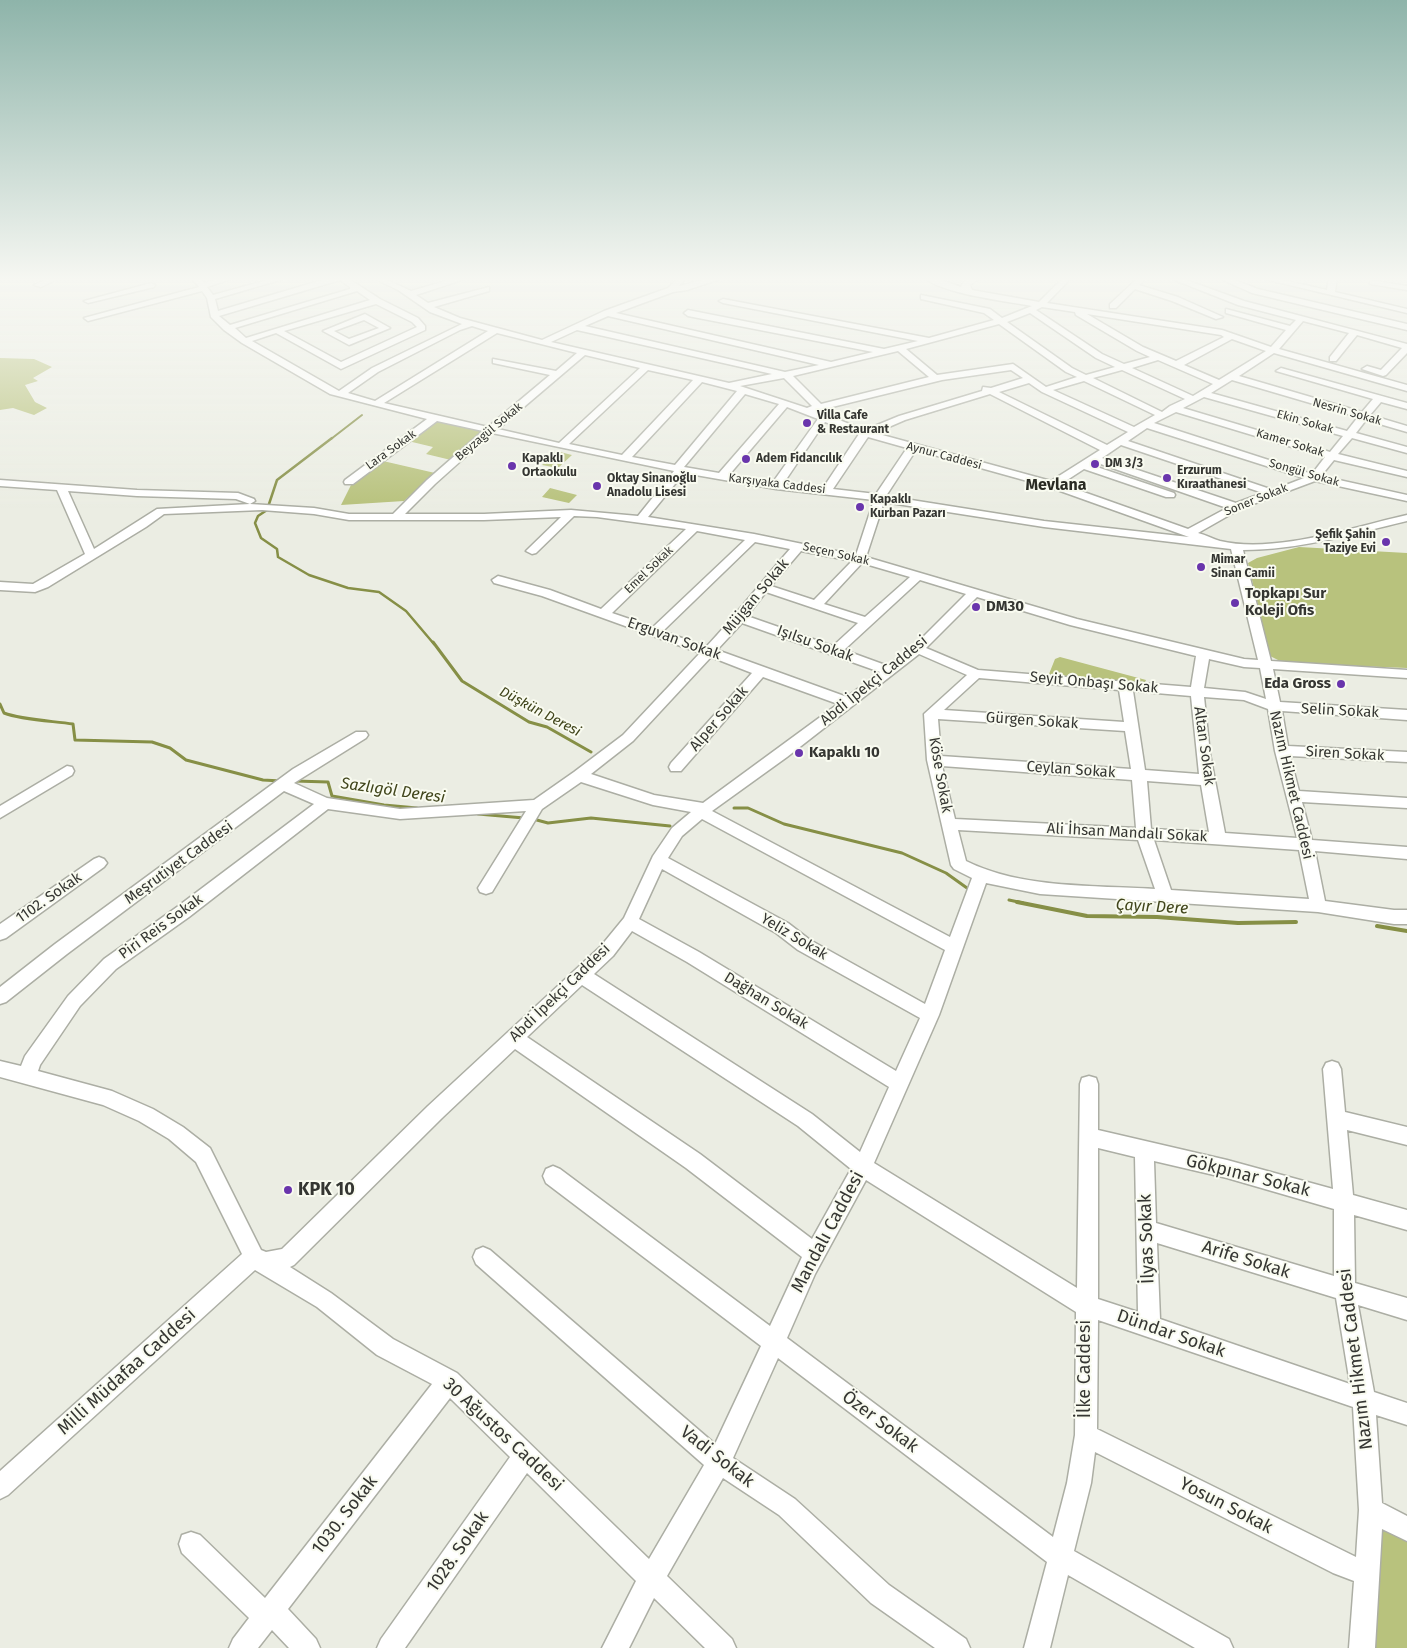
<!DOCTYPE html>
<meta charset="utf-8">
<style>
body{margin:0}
canvas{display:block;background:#ebede3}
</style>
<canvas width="1407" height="1648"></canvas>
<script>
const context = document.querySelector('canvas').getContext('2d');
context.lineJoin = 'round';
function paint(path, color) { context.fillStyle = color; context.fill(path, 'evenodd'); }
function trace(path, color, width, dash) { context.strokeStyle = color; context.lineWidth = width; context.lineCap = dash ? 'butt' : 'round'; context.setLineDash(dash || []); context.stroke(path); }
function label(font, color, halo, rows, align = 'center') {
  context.font = font + ' "Fira Sans",sans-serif'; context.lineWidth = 4; context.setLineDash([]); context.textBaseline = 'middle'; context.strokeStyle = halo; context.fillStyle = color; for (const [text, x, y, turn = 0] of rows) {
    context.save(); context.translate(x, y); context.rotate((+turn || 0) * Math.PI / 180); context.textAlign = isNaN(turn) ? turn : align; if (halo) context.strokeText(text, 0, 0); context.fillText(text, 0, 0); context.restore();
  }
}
paint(new Path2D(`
 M 0,358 L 34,359 L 52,367 L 33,378 L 38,381 L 25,385 L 35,402 L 47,408 L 34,415 L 13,408 L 0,410 Z
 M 437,420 L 486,431 L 451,460 L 426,454 L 433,447 L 408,441 Z
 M 556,451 L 572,455 L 558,468 L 542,465 Z
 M 383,461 L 435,473 L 404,501 L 341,505 L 351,485 Z
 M 550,488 L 577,495 L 569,503 L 542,497 Z
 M 1299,547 L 1407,553 L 1407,668 L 1284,663 L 1270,656 L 1248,563 L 1257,558 Z
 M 1060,657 L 1146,680 L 1145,682 L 1053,676 L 1049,674 L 1055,659 Z
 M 1379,1525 L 1407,1538 L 1407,1648 L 1376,1648 L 1372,1646 Z`), '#b8c27d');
trace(new Path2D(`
 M 941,277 L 948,283
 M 331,439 L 362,415`), '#868f46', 2);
trace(new Path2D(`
 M 332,438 L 277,480 L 267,510 L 258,516 L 255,523 L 261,538 L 277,549 L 278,557 L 309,575 L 348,588 L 379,592 L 406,611 L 434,644`), '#868f46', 2.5);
trace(new Path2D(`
 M 433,642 L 462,681 L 529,722 L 547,727 L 591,752
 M 0,704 L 4,713 C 22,720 53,721 73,724 L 75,740 L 152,742 L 170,748 L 186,760 L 263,780 L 281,781
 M 295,781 L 328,782 L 332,796 L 384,805 L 417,808
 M 734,808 L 748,808 L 784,824 L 902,853 L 946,873 L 967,888
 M 478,814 L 524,818
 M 533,819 L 548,823 L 591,818 L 670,826
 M 1009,900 L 1023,903`), '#868f46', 3);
trace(new Path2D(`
 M 1017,902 L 1087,916 L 1157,917 L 1238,923 L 1296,922
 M 1377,926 L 1407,931`), '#868f46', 4);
const minor = new Path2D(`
 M 51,277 L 62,277 L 41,287 L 34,285 Z
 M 191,277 L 199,277 L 204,283 L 225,277 L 237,277 L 207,287 L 213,295 L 278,277 L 290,277 L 215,299 L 218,311 L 332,277 L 346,277 L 380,299 L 418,318 L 425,326 L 425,330 L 341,369 L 276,333 L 252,341 L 339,391 L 372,368 L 462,324 L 430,312 L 398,290 L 371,277 L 381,277 L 411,291 L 459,277 L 471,277 L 416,295 L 428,303 L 489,287 L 489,291 L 434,307 L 460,318 L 542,340 L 604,311 L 668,288 L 679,277 L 687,277 L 679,286 L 714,277 L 726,277 L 687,290 L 673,292 L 616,313 L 831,362 L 873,352 L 688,316 L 684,313 L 688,310 L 884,349 L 918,341 L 723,303 L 719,301 L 723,299 L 929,338 L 994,320 L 984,313 L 921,299 L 921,295 L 990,309 L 1002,318 L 1032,306 C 1006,301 942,294 923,277 L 933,277 L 961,287 C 964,278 973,277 981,277 L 970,285 L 972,290 L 1039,302 L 1064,277 L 1072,277 L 1047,303 L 1222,330 L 1271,347 L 1286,330 L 1226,313 L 1226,309 L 1290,326 L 1296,320 L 1238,305 L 1167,277 L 1178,277 L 1244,301 L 1407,344 L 1407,353 L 1386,375 L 1383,376 L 1362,369 L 1367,366 L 1381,370 L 1402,348 L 1357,335 L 1336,361 L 1330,361 L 1330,357 L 1349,333 L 1303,321 L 1279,349 L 1407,385 L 1407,391 L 1274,353 L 1239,376 L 1362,412 L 1373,399 L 1276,371 L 1281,368 L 1407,403 L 1407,409 L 1381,402 L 1370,415 L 1407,426 L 1407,432 L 1366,420 L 1356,433 L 1407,447 L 1407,453 L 1352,438 L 1338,454 L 1407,471 L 1407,477 L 1334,460 L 1321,476 L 1407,495 L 1407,501 L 1315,481 L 1240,509 L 1198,533 C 1206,535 1213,539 1220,541 C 1275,554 1353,527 1407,515 L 1407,521 C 1352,534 1299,550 1243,550 L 1271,661 L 1407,670 L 1407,678 L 1273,669 L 1280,702 L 1407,710 L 1407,720 L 1282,711 L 1288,746 L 1407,752 L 1407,762 L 1290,756 L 1299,791 L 1407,798 L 1407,808 L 1302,802 L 1312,840 L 1407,847 L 1407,859 L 1315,851 L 1325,901 L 1394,910 L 1407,910 L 1407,924 L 1394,924 L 1318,912 L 1040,894 L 986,883 L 939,1015 L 874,1163 L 1077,1288 L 1080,1084 L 1082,1078 L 1089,1076 L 1096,1078 L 1098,1084 L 1098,1130 L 1227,1160 L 1333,1189 L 1323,1069 L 1326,1063 L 1332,1061 L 1338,1063 L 1341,1069 L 1345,1112 L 1407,1127 L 1407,1145 L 1347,1130 L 1353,1195 L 1407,1210 L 1407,1230 L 1354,1215 L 1355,1283 L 1407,1298 L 1407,1320 L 1358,1305 L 1374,1392 L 1407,1403 L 1407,1425 L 1376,1415 L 1382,1503 L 1407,1516 L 1407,1541 L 1382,1529 L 1375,1648 L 1349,1648 L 1354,1581 L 1333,1573 L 1095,1452 L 1091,1483 L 1074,1551 L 1229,1639 L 1233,1648 L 1195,1648 L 1068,1575 L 1050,1648 L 1024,1648 L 1047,1562 L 778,1358 L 733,1458 L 795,1499 L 889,1585 L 966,1639 L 970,1648 L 935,1648 L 871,1603 L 779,1515 L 723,1478 L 667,1576 L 732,1639 L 736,1648 L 705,1648 L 654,1598 L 629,1648 L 602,1648 L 636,1581 L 527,1473 L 405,1648 L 377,1648 L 381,1639 L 510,1457 L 450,1398 L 288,1609 L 316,1639 L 320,1648 L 289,1648 L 272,1630 L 258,1648 L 229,1648 L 233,1639 L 249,1618 L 182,1553 L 179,1544 L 182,1535 L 191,1532 L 200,1535 L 265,1598 L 432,1384 L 377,1355 L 317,1307 L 255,1270 L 8,1495 L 0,1499 L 0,1471 L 242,1254 L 196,1162 L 169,1139 L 139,1121 L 103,1105 L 0,1077 L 0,1061 L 21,1066 L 25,1056 L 68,996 L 104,959 L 177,907 L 314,804 L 284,791 L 67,954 L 6,1002 L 0,1004 L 0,987 L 55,944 L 293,769 L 356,732 L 366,732 L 368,735 L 366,738 L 294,783 L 327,798 L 400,809 L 534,800 L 574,772 L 623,735 L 700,653 L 542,596 L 494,583 L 492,580 L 498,576 L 502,577 L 550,590 L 601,609 L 686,529 L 597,517 L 574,516 L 536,553 L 532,554 L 526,551 L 528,549 L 561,517 L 484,520 L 349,520 L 314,514 L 262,510 L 164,514 L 146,527 L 48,587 L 35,592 L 0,590 L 0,582 L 33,584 L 85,554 L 57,490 L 0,486 L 0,480 L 137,490 L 238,493 L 254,499 L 255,501 L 250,504 L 314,508 L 349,514 L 393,514 L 427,480 L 483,431 L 437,421 L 353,484 L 345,484 L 344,482 L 345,480 L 427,419 L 330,394 L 242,343 L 224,330 L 211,317 L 207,298 L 202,291 L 88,321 L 84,318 L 199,287 ZM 340,280 L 350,287 L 350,289 L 230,325 L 219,316 ZM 357,291 L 370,300 L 246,338 L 235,328 ZM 376,304 L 412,322 L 417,327 L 341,362 L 284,331 ZM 1042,307 L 1075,312 L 1076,315 L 1137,351 L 1150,357 L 1124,364 L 1102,354 L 1036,310 ZM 1030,313 L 1096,358 L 1115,367 L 1086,375 L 1072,368 L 1007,322 ZM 1087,314 L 1221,335 L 1224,337 L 1176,361 L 1143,347 ZM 608,316 L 819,365 L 785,372 L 585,326 ZM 999,324 L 1066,372 L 1077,377 L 1046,387 L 1013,364 L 937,375 L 906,349 ZM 472,326 L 488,331 L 375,401 L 348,393 L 378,372 L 460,330 ZM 577,330 L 772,374 L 729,383 L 551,342 ZM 497,333 L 577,353 L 556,371 L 493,359 L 493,363 L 550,375 L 488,427 L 384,403 ZM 1232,339 L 1266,351 L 1219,380 L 1184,365 ZM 898,351 L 929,377 L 821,404 L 793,376 ZM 585,355 L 640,368 L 559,443 L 498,429 ZM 1158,360 L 1213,384 L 1193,396 L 1132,368 ZM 648,370 L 693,380 L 622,455 L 569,444 ZM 1011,370 L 1023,378 L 991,388 L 983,387 L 982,391 L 899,416 L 865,430 L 816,411 L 942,380 ZM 1122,370 L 1185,399 L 1170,406 L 1162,412 L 1093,378 ZM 784,378 L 812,406 L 807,408 L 740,386 ZM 1232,380 L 1358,417 L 1347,431 L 1211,393 ZM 1084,381 L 1155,415 L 1134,427 L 1053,390 ZM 702,382 L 737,391 L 675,465 L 632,457 ZM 1029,383 L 1042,392 L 1128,432 L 1107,445 L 999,392 ZM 745,394 L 779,404 L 719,473 L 684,467 ZM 990,394 L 1100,450 L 1051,481 L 875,433 L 905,420 ZM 1204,397 L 1343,436 L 1330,452 L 1183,408 ZM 787,407 L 818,419 L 773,482 L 729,475 ZM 1176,412 L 1325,457 L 1312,474 L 1154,423 ZM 825,422 L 859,434 L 823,488 L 783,484 ZM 1147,428 L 1304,478 L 1273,490 L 1128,441 ZM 492,433 L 674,471 L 638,516 L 571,510 L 484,514 L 405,514 L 435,484 ZM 868,437 L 907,448 L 876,494 L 833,489 ZM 1121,445 L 1263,493 L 1236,503 L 1102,458 ZM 916,450 L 1049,487 L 1189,537 L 1044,521 L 886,496 ZM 1095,462 L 1227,508 L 1188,529 L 1061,484 L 1084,469 L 1166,497 L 1174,497 L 1175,495 L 1174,493 L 1091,465 ZM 684,473 L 776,489 L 874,500 L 856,555 L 754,534 L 648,517 ZM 68,491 L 137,496 L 236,499 L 250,504 L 157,509 L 94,549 ZM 884,502 L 1044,527 L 1231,549 L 1258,660 L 1244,659 L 1077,619 L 866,557 ZM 697,531 L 745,540 L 653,627 L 612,613 ZM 755,542 L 790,549 C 762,581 736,615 706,647 L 663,631 ZM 801,551 L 852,561 L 814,600 L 771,586 ZM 862,563 L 910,577 L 865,617 L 824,604 ZM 920,580 L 966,594 L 914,646 L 888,666 L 844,650 ZM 766,592 L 858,623 L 833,646 L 747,616 ZM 977,597 L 1070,625 L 1196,656 L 1191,687 L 978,670 L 926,648 ZM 742,623 L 880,672 L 847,697 L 717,650 ZM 919,654 L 967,675 L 924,714 L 927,760 L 951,865 L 954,869 L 972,878 L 950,937 L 712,811 L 787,757 ZM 711,657 L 752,673 L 671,763 L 669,767 L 671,771 L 681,771 L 763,677 L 838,704 L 703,803 L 654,795 L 591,774 L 633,741 ZM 1209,659 L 1244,667 L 1260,668 L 1266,699 L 1245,692 L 1204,688 ZM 979,678 L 1119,690 L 1124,722 L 944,710 ZM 1133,691 L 1191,696 L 1199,774 L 1145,770 ZM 1204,697 L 1244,700 L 1268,709 L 1275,751 L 1297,838 L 1225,833 L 1210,754 ZM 938,719 L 1125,731 L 1131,769 L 941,756 ZM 942,766 L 1132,780 L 1136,828 L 955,819 ZM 1147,781 L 1201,785 L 1209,832 L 1151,829 ZM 581,782 L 653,805 L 691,812 L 672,828 L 653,856 L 624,918 L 601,946 L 428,1106 L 282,1249 L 266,1252 L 261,1250 L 210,1148 L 183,1127 L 153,1109 L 112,1091 L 38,1071 L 40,1065 L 80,1006 L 116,969 L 189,917 L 328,809 L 400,819 L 526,811 L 478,888 L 480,892 L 486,894 L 492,892 L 542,809 ZM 702,819 L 945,950 L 925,1004 L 810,940 L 788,923 L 668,858 L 682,836 ZM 958,830 L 1138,840 L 1155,889 C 1093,885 1023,889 966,861 ZM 1154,840 L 1299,850 L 1309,899 L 1171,890 ZM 662,869 L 776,933 L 798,950 L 920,1018 L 896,1071 L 699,952 L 639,919 ZM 632,931 L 687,962 L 889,1087 L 860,1152 L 812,1114 L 594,974 L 613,956 ZM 582,985 L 798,1126 L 851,1169 L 812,1239 L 700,1154 L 527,1037 ZM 515,1049 L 686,1168 L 802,1257 L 770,1326 L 560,1169 L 553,1166 L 546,1169 L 543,1176 L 546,1183 L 761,1346 L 715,1444 L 490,1250 L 483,1247 L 476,1250 L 473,1257 L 476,1264 L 704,1465 L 649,1559 L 457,1373 L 393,1339 L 331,1293 L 290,1267 L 294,1265 L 442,1118 ZM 1098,1148 L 1135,1157 L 1138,1312 L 1098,1299 ZM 1154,1161 L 1227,1178 L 1334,1209 L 1334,1276 L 1156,1223 ZM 866,1180 L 1076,1312 L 1075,1435 L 1067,1483 L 1053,1537 L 787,1338 L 815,1274 ZM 1157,1243 L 1336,1298 L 1350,1384 L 1160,1319 ZM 1098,1320 L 1353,1407 L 1359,1510 L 1356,1557 L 1097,1429 Z
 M 1139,277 L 1147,277 L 1139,285 L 1178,297 L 1223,317 L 1216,319 L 1172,301 L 1135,289 L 1116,308 L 1110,308 L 1110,304 Z
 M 1216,277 L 1227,277 L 1258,289 L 1407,324 L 1407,330 L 1252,293 Z
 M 1256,277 L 1270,277 L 1327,290 L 1329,277 L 1337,277 L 1335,292 L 1407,309 L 1407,313 Z
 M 1370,280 L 1407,286 L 1407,290 L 1370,284 Z
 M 151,283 L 155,285 L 154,287 L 88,303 L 84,301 Z
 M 365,314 L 390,328 L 349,345 L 323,331 ZM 364,320 L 379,328 L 349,339 L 334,331 Z
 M 67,766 L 72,767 L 74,771 L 72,775 L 0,818 L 0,806 Z
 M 99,857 L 104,859 L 107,863 L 104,867 L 6,938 L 0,940 L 0,924 L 94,859 Z`);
trace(minor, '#acaea4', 3);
paint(minor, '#fff');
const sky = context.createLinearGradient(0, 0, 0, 508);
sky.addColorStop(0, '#8eb4aa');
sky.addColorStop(0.55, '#f6f7f2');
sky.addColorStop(1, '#f6f7f200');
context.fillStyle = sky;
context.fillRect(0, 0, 1407, 508);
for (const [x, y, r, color] of [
 [807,423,5,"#6935ac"],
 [746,459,5,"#6935ac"],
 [1095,464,5,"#6935ac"],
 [512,466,5,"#6935ac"],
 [1167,478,5,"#6935ac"],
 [597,486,5,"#6935ac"],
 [860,507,5,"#6935ac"],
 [1386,542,5,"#6935ac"],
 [1201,567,5,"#6935ac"],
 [1235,603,5,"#6935ac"],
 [976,607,5,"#6935ac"],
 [1341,684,5,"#6935ac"],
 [799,753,5,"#6935ac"],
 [288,1190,5,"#6935ac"]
]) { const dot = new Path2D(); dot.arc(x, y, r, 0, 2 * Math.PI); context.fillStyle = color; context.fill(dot); trace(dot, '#f9fbf0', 2); }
label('12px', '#353632', '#f9fbf0', [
 ["Nesrin Sokak",1347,412,16],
 ["Ekin Sokak",1305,422,16],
 ["Beyzagül Sokak",489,432,-40],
 ["Kamer Sokak",1290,443,17],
 ["Lara Sokak",391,450,-36],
 ["Aynur Caddesi",944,456,15],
 ["Songül Sokak",1304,473,16],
 ["Karşıyaka Caddesi",777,484,7],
 ["Soner Sokak",1256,500,-22],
 ["Seçen Sokak",836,554,13],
 ["Emel Sokak",649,570,-44]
]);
label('bold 12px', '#353632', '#f9fbf0', [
 ["Villa Cafe",817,416],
 ["& Restaurant",817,430],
 ["Kapaklı",522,459],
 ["Ortaokulu",522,473],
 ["Adem Fidancılık",756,459],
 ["DM 3/3",1105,464],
 ["Erzurum",1177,471],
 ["Kıraathanesi",1177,485],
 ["Oktay Sinanoğlu",607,479],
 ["Anadolu Lisesi",607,493],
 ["Kapaklı",870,500],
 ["Kurban Pazarı",870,514],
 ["Şefik Şahin",1376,535,"right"],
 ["Taziye Evi",1376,549,"right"],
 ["Mimar",1211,560],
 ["Sinan Camii",1211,574]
], 'left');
label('italic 14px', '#40451b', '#f9fbf0', [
 ["Düşkün Deresi",540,712,28]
]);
label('bold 15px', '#353632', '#f9fbf0', [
 ["Topkapı Sur",1245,594],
 ["Koleji Ofis",1245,611],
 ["DM30",986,607],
 ["Eda Gross",1331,684,"right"],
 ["Kapaklı 10",809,753]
], 'left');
label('15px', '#353632', '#f9fbf0', [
 ["Müjgan Sokak",756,597,-50],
 ["Erguvan Sokak",674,639,20],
 ["Işılsu Sokak",815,644,20],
 ["Abdi İpekçi Caddesi",874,681,-39],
 ["Seyit Onbaşı Sokak",1094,683,5],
 ["Selin Sokak",1340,711,3],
 ["Alper Sokak",719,719,-49],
 ["Gürgen Sokak",1032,721,4],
 ["Altan Sokak",1204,746,82],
 ["Siren Sokak",1345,754,3],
 ["Ceylan Sokak",1071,770,4],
 ["Köse Sokak",940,775,80],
 ["Nazım Hikmet Caddesi",1291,785,77],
 ["Ali İhsan Mandalı Sokak",1127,833,3],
 ["Meşrutiyet Caddesi",179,863,-36],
 ["1102. Sokak",49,898,-35],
 ["Piri Reis Sokak",161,927,-36],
 ["Yeliz Sokak",794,937,31],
 ["Abdi İpekçi Caddesi",560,993,-44],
 ["Dağhan Sokak",766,1001,31]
]);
label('bold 16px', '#2a2b23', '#f9fbf0', [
 ["Mevlana",1056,486]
]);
label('italic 16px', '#40451b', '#f9fbf0', [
 ["Sazlıgöl Deresi",393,791,8],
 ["Çayır Dere",1152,907,3]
]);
label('18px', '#353632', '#f9fbf0', [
 ["Gökpınar Sokak",1248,1176,14],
 ["Mandalı Caddesi",828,1232,-62],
 ["İlyas Sokak",1147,1239,-92],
 ["Arife Sokak",1246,1260,17],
 ["Dündar Sokak",1171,1334,19],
 ["Nazım Hikmet Caddesi",1356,1359,-97],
 ["İlke Caddesi",1085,1369,-90],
 ["Milli Müdafaa Caddesi",127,1372,-42],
 ["Özer Sokak",880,1422,37],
 ["30 Ağustos Caddesi",503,1435,43],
 ["Vadi Sokak",717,1457,38],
 ["Yosun Sokak",1226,1506,27],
 ["1030. Sokak",345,1515,-52],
 ["1028. Sokak",458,1552,-55]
]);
label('bold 18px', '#353632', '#f9fbf0', [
 ["KPK 10",298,1190]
], 'left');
</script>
